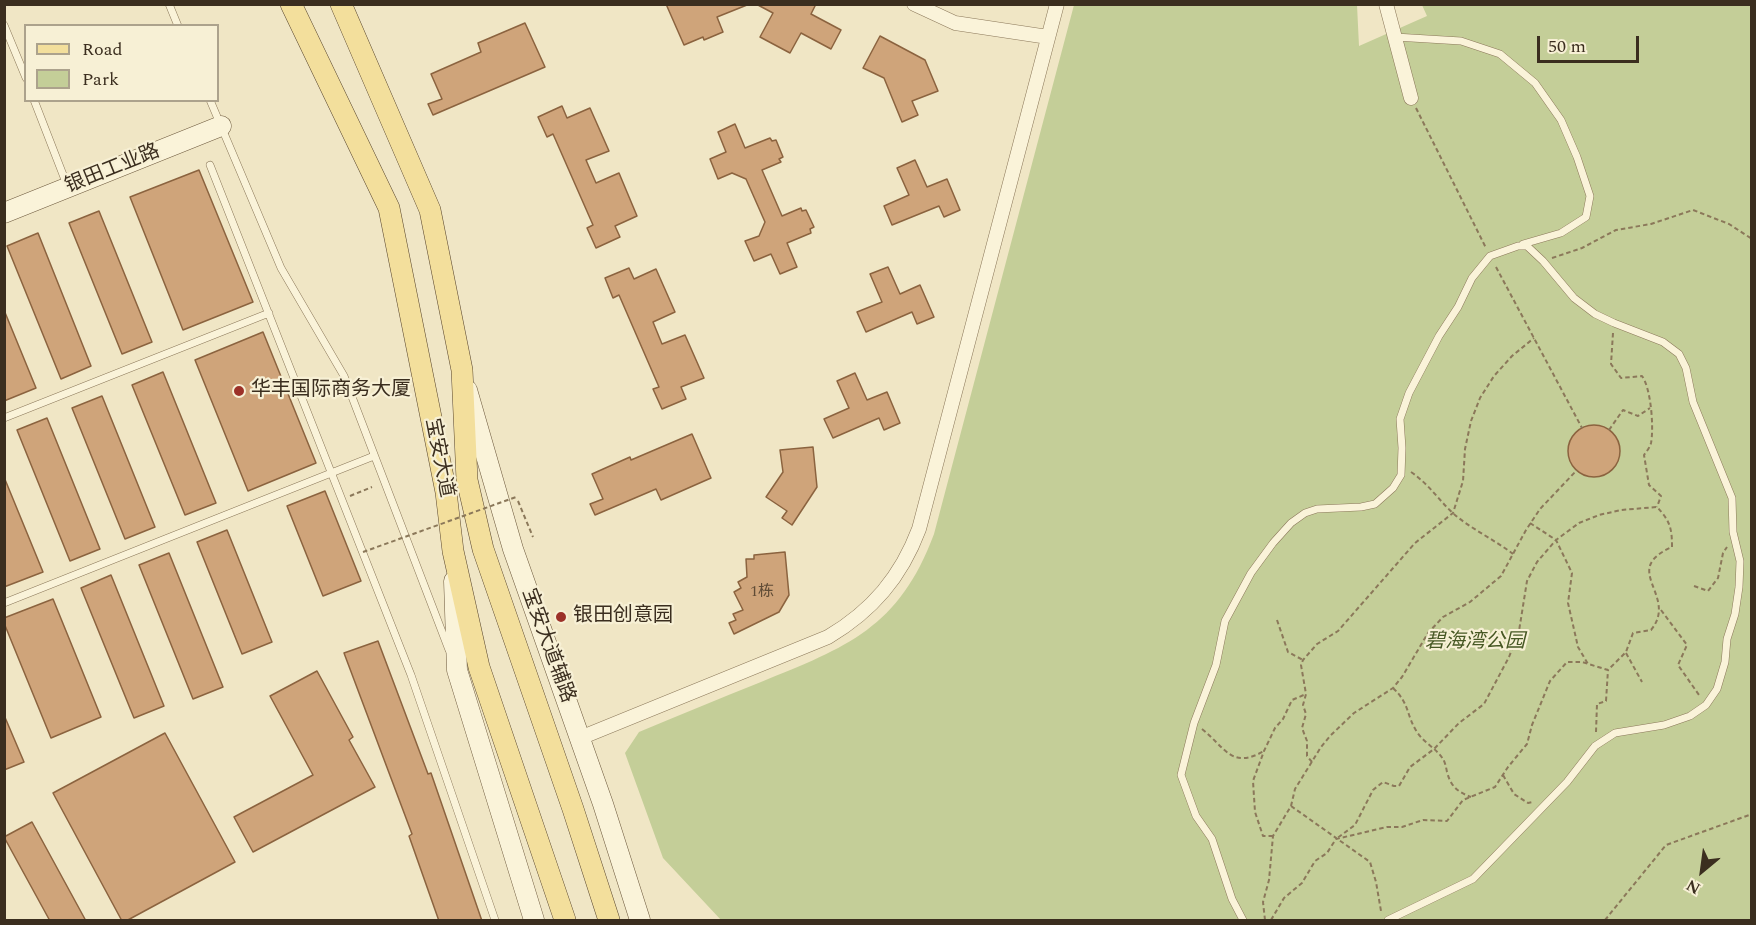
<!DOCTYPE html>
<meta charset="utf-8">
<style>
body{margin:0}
#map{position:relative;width:1756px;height:925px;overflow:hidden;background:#f0e6c5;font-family:Spectral,serif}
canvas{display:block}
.frame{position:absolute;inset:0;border:6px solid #3b2e1f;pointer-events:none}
.legend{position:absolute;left:24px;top:24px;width:195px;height:78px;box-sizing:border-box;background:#f7f0d5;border:2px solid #aca28c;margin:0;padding:8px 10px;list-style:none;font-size:18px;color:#3b2e1f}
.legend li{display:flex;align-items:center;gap:12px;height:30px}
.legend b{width:30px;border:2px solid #aca28c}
.north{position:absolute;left:1672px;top:841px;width:60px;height:60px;-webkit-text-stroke:4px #f7f0d5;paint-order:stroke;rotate:209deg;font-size:16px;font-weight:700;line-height:24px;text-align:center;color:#3b2e1f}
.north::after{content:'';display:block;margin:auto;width:21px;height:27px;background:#3b2e1f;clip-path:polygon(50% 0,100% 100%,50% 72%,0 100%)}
.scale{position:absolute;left:1537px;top:36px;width:102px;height:27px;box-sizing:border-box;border:3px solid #3b2e1f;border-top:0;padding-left:8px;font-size:18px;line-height:21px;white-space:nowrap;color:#3b2e1f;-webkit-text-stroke:4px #f7f0d5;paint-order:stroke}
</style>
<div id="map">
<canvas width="1756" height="925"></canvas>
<div class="frame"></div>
<ul class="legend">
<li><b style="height:8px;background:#f3df9c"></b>Road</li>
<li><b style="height:16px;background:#c4ce98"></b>Park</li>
</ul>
<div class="north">N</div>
<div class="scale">50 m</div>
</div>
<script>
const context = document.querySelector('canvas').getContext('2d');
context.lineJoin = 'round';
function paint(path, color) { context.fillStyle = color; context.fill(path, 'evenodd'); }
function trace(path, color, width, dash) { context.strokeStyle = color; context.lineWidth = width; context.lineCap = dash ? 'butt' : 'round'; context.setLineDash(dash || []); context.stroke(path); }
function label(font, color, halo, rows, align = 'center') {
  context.font = font + ' Spectral,"Noto Sans SC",serif'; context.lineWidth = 4.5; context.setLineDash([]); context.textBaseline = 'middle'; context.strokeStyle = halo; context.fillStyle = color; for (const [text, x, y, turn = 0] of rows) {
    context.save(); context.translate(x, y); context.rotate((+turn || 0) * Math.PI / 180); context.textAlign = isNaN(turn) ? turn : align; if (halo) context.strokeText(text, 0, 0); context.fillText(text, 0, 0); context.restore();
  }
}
paint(new Path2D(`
 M 1074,5 L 1357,5 L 1359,46 L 1427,16 L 1422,5 L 1751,5 L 1751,920 L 721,920 L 663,858 L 625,753 L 639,732 C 680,715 720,698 761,682 C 847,647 899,628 934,534 Z`), '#c4ce98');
const building = new Path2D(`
 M 666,4 L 747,4 L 747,5 L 717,17 L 723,32 L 704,40 L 703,37 L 684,45 Z
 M 756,4 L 816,4 L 811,14 L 841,30 L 831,49 L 801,33 L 790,53 L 760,37 L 773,13 Z
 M 525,23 L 545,67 L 433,115 L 428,104 L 442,99 L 431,74 L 481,52 L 478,43 Z
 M 880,36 L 925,60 L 938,91 L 912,101 L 918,115 L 902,122 L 884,78 L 863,68 Z
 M 562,106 L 567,118 L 590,108 L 609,151 L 586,160 L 596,183 L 619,173 L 637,216 L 615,226 L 620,237 L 596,248 L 587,228 L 593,225 L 553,134 L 547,137 L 538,117 Z
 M 735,124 L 745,148 L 770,138 L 772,141 L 776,140 L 783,157 L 779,159 L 781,162 L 762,170 L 782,216 L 801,208 L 802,211 L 806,210 L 814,227 L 810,229 L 811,233 L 787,243 L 797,267 L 780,274 L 771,254 L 754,261 L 745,241 L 759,236 L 765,222 L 746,179 L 732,173 L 718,179 L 710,159 L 726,152 L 718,132 Z
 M 915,160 L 927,187 L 947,179 L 960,210 L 944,217 L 939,206 L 892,225 L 884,206 L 909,195 L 897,168 Z
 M 199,170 L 253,302 L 183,330 L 130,197 Z
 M 99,211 L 152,342 L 122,354 L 69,223 Z
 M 38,233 L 91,366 L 61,379 L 7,246 Z
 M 888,267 L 900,294 L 920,285 L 934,317 L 917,324 L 912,312 L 866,332 L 857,312 L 882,302 L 870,274 Z
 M 629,268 L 634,279 L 656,269 L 675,312 L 653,322 L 662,344 L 685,335 L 704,378 L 681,387 L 686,399 L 662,409 L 653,389 L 659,387 L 619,295 L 613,298 L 605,278 Z
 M 4,310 L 36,388 L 4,401 Z
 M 263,332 L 316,463 L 248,491 L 195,360 Z
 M 163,372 L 216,503 L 185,515 L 132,385 Z
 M 855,373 L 867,400 L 887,392 L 900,423 L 884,430 L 879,418 L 833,438 L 824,419 L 849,408 L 837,381 Z
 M 102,396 L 155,527 L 125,539 L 72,408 Z
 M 47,418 L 100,549 L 70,561 L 17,430 Z
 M1568 451a26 26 0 1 1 52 0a26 26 0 1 1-52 0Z
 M 692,434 L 711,478 L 661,500 L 656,489 L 595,515 L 590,504 L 603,499 L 592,474 L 630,457 L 631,460 Z
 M 813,447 L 817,487 L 792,525 L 782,518 L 787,511 L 766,497 L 783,472 L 780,450 Z
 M 4,477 L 43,572 L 4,587 Z
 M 325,491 L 361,581 L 323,596 L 287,506 Z
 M 227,530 L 272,642 L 242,654 L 197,542 Z
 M 785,552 L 789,595 L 779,612 L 734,634 L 729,623 L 736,620 L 733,614 L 743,610 L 734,592 L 741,588 L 738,582 L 747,577 L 746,559 L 754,559 L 754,555 Z
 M 169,553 L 223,687 L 193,699 L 139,565 Z
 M 111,575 L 164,706 L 134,718 L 81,588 Z
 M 53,599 L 101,717 L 51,738 L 4,623 L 4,618 Z
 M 378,641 L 428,774 L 431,773 L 482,921 L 439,921 L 409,836 L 412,834 L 344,653 Z
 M 317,671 L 353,737 L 349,740 L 375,787 L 253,852 L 234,817 L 313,775 L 270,696 Z
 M 4,715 L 24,762 L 4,770 Z
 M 165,733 L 235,862 L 126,921 L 122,921 L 53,793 Z
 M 32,822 L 86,921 L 50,921 L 4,837 Z`);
paint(building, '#cfa47a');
trace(building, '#8b633f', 1.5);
const lane = new Path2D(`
 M 169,4 L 178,26
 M 4,25 L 26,78
 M 1395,37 L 1461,41 L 1500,54 L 1535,83 L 1561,120 L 1577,157 L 1590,196 L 1586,217 L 1561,233 L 1523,244
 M 34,100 L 67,185
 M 210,100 L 281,268 L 344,376 L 449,650
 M 210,165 L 411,675 L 495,920
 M 4,418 L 269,313
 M 4,603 L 374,456
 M 1243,920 L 1232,899 L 1212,839 L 1196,816 L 1181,775 L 1194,723 L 1216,665 L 1225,621 L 1251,573 L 1273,543 L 1291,523 L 1305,513 L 1317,509 L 1361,507 L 1375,504 L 1393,488 L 1401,475 L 1402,448 L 1400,419 L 1409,393 L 1439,336 L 1458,307 L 1472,278 L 1490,256 L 1518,246 L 1527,246 L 1543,261 L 1574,298 L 1595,314 L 1614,323 L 1663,342 L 1679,354 L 1686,368 L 1693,402 L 1732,498 L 1733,532 L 1740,561 L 1739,587 L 1735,614 L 1727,639 L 1725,662 L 1717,689 L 1706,705 L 1690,716 L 1664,725 L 1615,733 L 1595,746 L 1567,782 L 1473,879 L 1388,920`);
const street = new Path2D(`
 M 914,4 L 955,23 L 1048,37
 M 1386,4 L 1411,98
 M 580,738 L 828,637 C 872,611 901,577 919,529 L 1057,4`);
const secondary = new Path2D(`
 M 4,213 L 221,126
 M 467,390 L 513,549 L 603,804 L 640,920
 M 454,581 L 457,670 L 534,920`);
const primary = new Path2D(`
 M 291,4 L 389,208 L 446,492 L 453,551 L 479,667 L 565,920
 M 341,4 L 430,210 L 462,370 L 467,480 L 483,549 L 573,809 L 609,920`);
trace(lane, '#8b785a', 8);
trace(street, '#8b785a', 15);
trace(secondary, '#6d593d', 21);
trace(primary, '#59462e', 22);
trace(new Path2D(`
 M 1416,108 L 1486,248
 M 1552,258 L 1582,248 L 1616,230 L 1651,224 L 1693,210 L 1729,224 L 1752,239
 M 1496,267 L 1582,428
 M 1613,333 L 1611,364 L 1621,378 L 1642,376 C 1651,388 1654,428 1651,443 C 1650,447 1647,451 1644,455 L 1649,485 L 1661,496 L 1657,507
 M 1609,430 L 1623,410 L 1638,416 L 1650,408
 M 1411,472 C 1430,485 1439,501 1455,515 C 1473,530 1495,540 1513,554
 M 350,496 L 372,487
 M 518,501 L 533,537
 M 1530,523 L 1556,540 L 1572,573 L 1568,603 L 1578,647 L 1588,664
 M 1694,586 L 1708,591 L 1718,578 L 1723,553 L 1727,547
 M 1661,610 L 1687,645 L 1678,665 L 1699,695
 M 1277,620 L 1288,652 L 1303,660
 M 1626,653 L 1642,682
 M 1393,688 C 1410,704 1406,715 1417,732 C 1424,743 1436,748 1443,759 C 1445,762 1446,767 1447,772 C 1451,787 1458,792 1471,797
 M 1202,729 C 1225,747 1231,770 1264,751
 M 1596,732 L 1597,704 L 1606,701 L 1608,670
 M 1312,762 L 1307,756 L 1307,741 L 1302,728 L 1306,714 L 1303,705 L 1306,694 L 1301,665 L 1303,660 L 1317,644 L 1338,631 L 1415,543 L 1453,513 L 1463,481 L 1465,449 L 1471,421 L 1480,398 L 1494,376 L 1512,356 L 1534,338
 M 1503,775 L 1514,794 L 1528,803 L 1533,802
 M 1291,806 L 1370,862 L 1376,882 L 1381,911
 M 1273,836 L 1263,836 L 1255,812 L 1253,781 L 1264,751 L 1275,728 L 1283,719 L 1292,700 L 1306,694
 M 1265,920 L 1263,902 L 1269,880 L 1273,836 L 1291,806 L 1295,789 L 1321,747 L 1330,736 L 1354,713 L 1393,688 L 1402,677 L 1428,633 L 1443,617 L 1470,602 L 1501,576 L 1526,530 L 1540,509 L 1577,470
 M 1271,920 L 1284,898 L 1302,883 L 1315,861 L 1327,853 L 1336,839 L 1387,827 L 1402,827 L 1423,820 L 1447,821 L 1463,800 L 1495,787 L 1508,767 L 1527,744 L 1532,725 L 1550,681 L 1567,662 L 1582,662 L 1608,670 L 1626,652 L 1633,633 L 1651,630 C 1674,602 1638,579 1653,560 C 1658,554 1665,550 1672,547 C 1672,528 1670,521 1657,507 L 1621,510 L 1599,515 L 1579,523 L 1556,540 L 1537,562 L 1527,581 L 1519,631 L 1509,657 L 1484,704 L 1459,723 L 1434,749 L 1410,767 L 1399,786 L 1394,786 L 1383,782 L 1373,790 L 1355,825 L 1336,839
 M 1605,920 L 1666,845 L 1752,814`), '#8b785a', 2, [4.5, 3]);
trace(lane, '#faf3d9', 7);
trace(street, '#faf3d9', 14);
trace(secondary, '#faf3d9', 20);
trace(primary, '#f3df9c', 21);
trace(new Path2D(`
 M 363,552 L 516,497`), '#8b785a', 2, [4.5, 3]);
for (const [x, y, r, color] of [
 [239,391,6,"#9c3128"],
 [561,617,6,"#9c3128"]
]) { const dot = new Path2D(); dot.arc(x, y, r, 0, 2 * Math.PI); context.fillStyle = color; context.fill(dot); trace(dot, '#f7f0d5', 2); }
label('16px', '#604c36', null, [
 ["1栋",762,593]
]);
label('20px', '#3b2e1f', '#f7f0d5', [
 ["银田工业路",113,170,-22],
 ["宝安大道",438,458,79],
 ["宝安大道辅路",547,646,70]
]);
label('20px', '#3b2e1f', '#f7f0d5', [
 ["华丰国际商务大厦",251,391],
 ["银田创意园",573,617]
], 'left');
label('italic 20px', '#475824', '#f7f0d5', [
 ["碧海湾公园",1475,643]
]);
</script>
